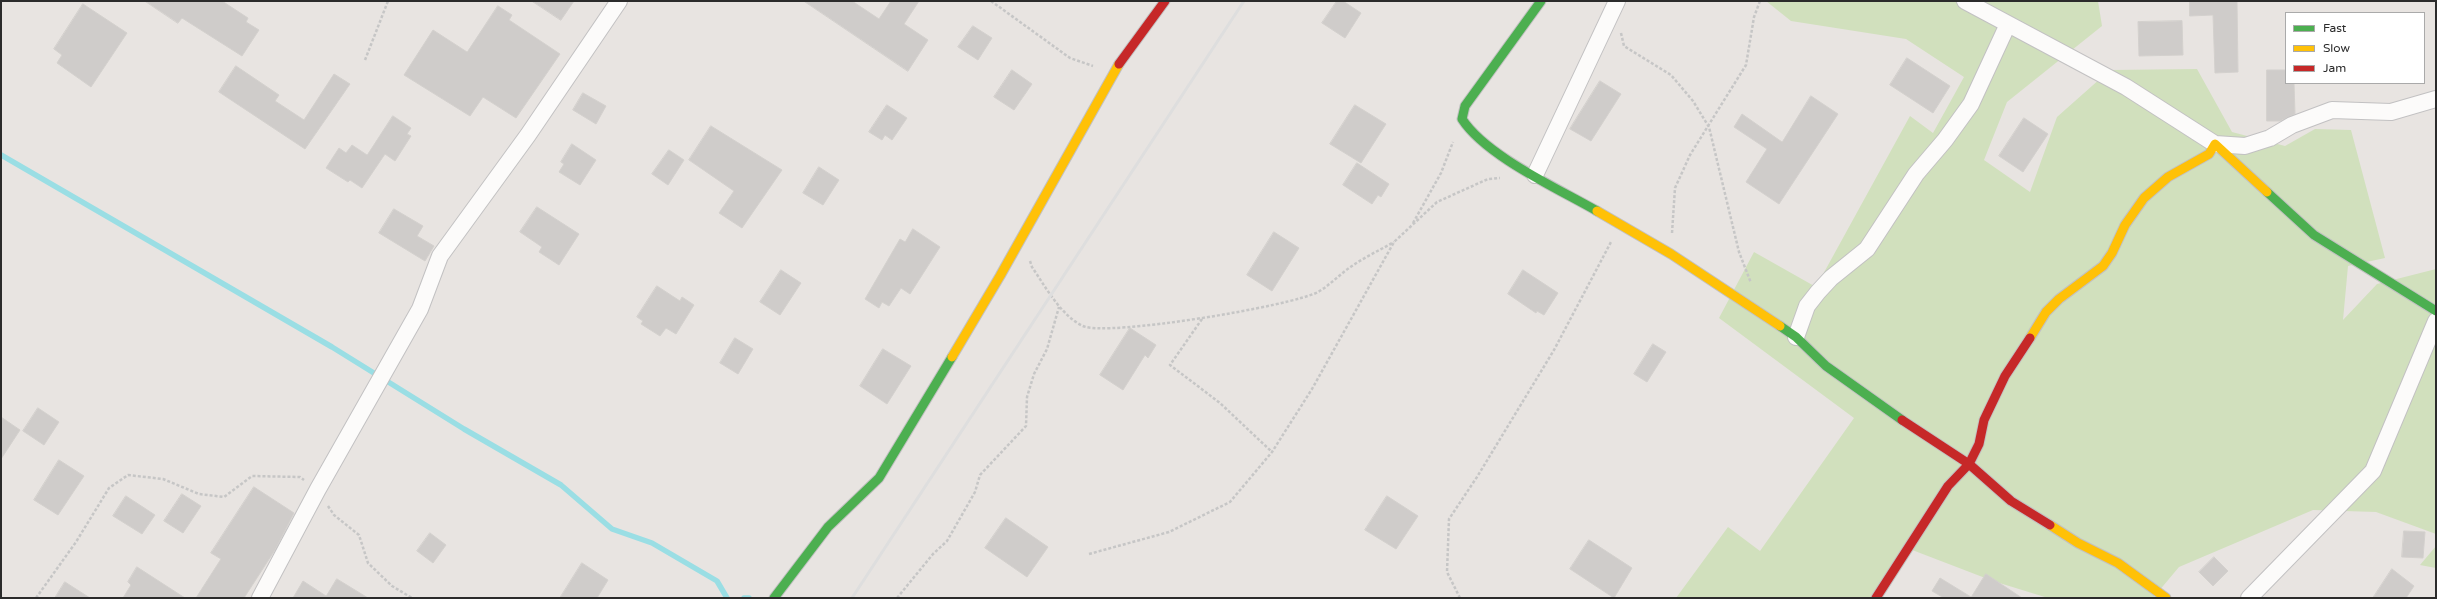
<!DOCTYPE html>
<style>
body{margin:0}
#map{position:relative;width:2437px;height:599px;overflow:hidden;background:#e8e4e1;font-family:"Varela Round",sans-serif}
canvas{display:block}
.frame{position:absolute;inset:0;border:2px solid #2b2b2b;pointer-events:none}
.legend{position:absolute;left:2285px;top:12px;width:140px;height:72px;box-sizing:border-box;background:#fff;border:1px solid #aaa;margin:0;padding:5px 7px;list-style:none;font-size:12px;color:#2b2b2b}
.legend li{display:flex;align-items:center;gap:8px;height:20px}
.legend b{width:20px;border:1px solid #aaa}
</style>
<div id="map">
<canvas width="2437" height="599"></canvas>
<div class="frame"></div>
<ul class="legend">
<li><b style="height:5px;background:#4caf50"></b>Fast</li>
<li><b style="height:5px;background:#ffc107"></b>Slow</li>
<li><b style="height:5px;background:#c62828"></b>Jam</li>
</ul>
</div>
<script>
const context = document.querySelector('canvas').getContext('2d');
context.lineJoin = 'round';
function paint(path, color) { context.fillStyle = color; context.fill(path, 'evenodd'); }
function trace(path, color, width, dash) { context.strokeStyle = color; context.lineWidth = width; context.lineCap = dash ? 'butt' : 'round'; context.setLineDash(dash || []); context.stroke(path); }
paint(new Path2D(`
 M 1766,1 L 2098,1 L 2102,26 L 2007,102 L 1984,160 L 2030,192 L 2057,117 L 2110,70 L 2197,69 L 2232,132 L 2285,146 L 2315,129 L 2351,130 L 2385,258 L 2348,266 L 2343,320 L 2377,284 L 2436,269 L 2436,534 L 2376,512 L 2313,510 L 2179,567 L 2153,598 L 2048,598 L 1993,581 L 1907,548 L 1874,598 L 1676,598 L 1728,527 L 1760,551 L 1854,418 L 1719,318 L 1754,252 L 1816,287 L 1910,116 L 1933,133 L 1964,77 L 1906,39 L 1791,21 Z
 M 2436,546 L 2436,568 L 2420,565 Z`), '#d1e0bd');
trace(new Path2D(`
 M 1,155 L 332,347 L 464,429 L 561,485 L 612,529 L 652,543 L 717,581 L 727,598
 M 744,598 L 749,598`), '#9adee4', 5.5);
const building = new Path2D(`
 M 145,1 L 222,1 L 248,18 L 246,22 L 259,30 L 242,56 L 182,18 L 178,23 Z
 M 532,1 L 574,1 L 561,20 Z
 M 804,1 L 852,1 L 879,19 L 891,1 L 919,1 L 904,24 L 928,40 L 908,71 Z
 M 1337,1 L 1343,1 L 1361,13 L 1345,38 L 1322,23 Z
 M 2190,1 L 2237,1 L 2238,72 L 2215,73 L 2213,15 L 2190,16 Z
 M 83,4 L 127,33 L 91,87 L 57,63 L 62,55 L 54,49 Z
 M 498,6 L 512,15 L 509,20 L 560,54 L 516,118 L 483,97 L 470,116 L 404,75 L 433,30 L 467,52 Z
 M 2182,21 L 2183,55 L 2139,56 L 2138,22 Z
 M 973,26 L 992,38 L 978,60 L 958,47 Z
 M 1907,58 L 1950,86 L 1933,113 L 1890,85 Z
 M 236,66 L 279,95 L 275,101 L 304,120 L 334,74 L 350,84 L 305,149 L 219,92 Z
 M 1012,70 L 1032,84 L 1014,110 L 994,97 Z
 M 2267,70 L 2286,70 L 2286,83 L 2294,83 L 2295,114 L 2280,121 L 2267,121 Z
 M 1600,81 L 1621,94 L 1591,141 L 1570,129 Z
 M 583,93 L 606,106 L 596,124 L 573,110 Z
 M 1811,96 L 1838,114 L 1779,204 L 1746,182 L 1767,149 L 1734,127 L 1742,114 L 1782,142 Z
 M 887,105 L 907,118 L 892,140 L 885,135 L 882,140 L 869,132 Z
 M 1355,105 L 1386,124 L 1361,163 L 1330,144 Z
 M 393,116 L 411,128 L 407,134 L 411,136 L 395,161 L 385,154 L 362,188 L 350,180 L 348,182 L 326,168 L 339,148 L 346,153 L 352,145 L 367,155 Z
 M 2024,118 L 2048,134 L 2023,172 L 1999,156 Z
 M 711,126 L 782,170 L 742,228 L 719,213 L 734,191 L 689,160 Z
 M 572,144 L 596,160 L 580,185 L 559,172 L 564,164 L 561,162 Z
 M 669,150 L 684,160 L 668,185 L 652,174 Z
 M 1357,163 L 1389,184 L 1381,197 L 1378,195 L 1372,204 L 1343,185 Z
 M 819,167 L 839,180 L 823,205 L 803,193 Z
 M 537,207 L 579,234 L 559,265 L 539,252 L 542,247 L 520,232 Z
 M 394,209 L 423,226 L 417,236 L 434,246 L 425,261 L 379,233 Z
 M 913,229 L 940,247 L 910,294 L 901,288 L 889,306 L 882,302 L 879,308 L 865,299 L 900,239 L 905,242 Z
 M 1274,232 L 1299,248 L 1272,291 L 1247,275 Z
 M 781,270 L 801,283 L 780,315 L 760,302 Z
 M 1523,270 L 1558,293 L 1544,315 L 1537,311 L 1536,313 L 1508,294 Z
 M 657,286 L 680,301 L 682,297 L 694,305 L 676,334 L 666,328 L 660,336 L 641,324 L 643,321 L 637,317 Z
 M 1130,328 L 1156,345 L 1148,358 L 1145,355 L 1123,390 L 1100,375 Z
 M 735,338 L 753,349 L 738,374 L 720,363 Z
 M 1653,344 L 1666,352 L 1647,382 L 1634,374 Z
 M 883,349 L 911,366 L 887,404 L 860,386 Z
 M 38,408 L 59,422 L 44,445 L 23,431 Z
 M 1,417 L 20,430 L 1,459 Z
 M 59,460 L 84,476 L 58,515 L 34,500 Z
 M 254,487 L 294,513 L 275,550 L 244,598 L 196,598 L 221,559 L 211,553 Z
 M 182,494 L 201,506 L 183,533 L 164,521 Z
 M 126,496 L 155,515 L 142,534 L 113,516 Z
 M 1387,496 L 1418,516 L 1396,549 L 1365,530 Z
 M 1006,518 L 1048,547 L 1027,577 L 985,548 Z
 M 2404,531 L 2425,532 L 2423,558 L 2402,557 Z
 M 430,533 L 446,545 L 433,563 L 417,551 Z
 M 1589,540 L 1632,568 L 1614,598 L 1570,569 Z
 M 2214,557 L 2228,571 L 2213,586 L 2199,572 Z
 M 582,563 L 608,580 L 597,598 L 560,598 Z
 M 137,567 L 185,598 L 123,598 L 131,585 L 128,582 Z
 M 2392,569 L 2414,586 L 2406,598 L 2373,598 Z
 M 1986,574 L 2022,598 L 1944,598 L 1932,591 L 1940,578 L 1971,597 Z
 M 337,579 L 368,598 L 293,598 L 303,581 L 326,596 Z
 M 65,582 L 90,598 L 55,598 Z`);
paint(building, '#cfccca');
trace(building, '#d3d0cd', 1);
const street = new Path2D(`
 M 1965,1 L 2126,87 L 2215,144 L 2245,146 L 2270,138 L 2292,125 L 2332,110 L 2391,112 L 2436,99
 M 1535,175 L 1617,1
 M 1796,337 L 1807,306 L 1818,292 L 1831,278 L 1867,249 L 1916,174 L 1945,140 L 1971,104 L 2008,24
 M 260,598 L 318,489 L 420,309 L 440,256 L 528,135 L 619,1
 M 2249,598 L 2373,471 L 2436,321`);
const fast = new Path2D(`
 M 1541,1 L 1465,106 L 1462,119 C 1486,156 1557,188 1597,211
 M 2267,192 L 2314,235 L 2436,311
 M 1780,326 L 1796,337 L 1826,366 L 1902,420
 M 774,598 L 828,527 L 879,478 L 952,357`);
const slow = new Path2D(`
 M 1597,211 L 1671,254 L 1780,326
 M 2030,338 L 2046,312 L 2059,299 L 2103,266 L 2112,253 L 2125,225 L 2144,198 L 2168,177 L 2209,154 L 2215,144 L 2267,192
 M 952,357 L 1000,276 L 1119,64
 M 2050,525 L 2078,543 L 2118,563 L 2166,598`);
const jam = new Path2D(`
 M 1119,64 L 1165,1
 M 1902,420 L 1969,464 L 2011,501 L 2050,525
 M 1876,598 L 1948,486 L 1969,464 L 1979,444 L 1984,420 L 2005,376 L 2030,338`);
trace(street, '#c2c1c2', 18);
trace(fast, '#c2c1c2', 11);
trace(slow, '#c2c1c2', 11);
trace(jam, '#c2c1c2', 11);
trace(new Path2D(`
 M 991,1 L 1070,58 L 1093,66
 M 1621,33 L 1624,46 L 1671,75 L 1693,101 L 1709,127 L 1739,252 L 1751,283
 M 365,60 L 388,1
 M 1413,223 L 1441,173 L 1453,142
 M 1672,233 L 1675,188 L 1690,155 L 1746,65 L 1754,17 L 1760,1
 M 1030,261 L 1032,267 C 1045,286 1061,316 1083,326 C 1107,337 1292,306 1318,292 C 1330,285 1340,274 1352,266 C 1365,257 1380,250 1394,242
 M 1202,319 L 1170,365 L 1220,403 L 1272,452
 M 328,506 L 334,515 L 359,535 L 368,563 L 392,586 L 412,598
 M 1089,554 L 1169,532 L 1230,502 L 1272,452 L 1312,389 L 1394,242 L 1437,202 L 1488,179 L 1500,178
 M 36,598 L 76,542 L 109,488 L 128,475 L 163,479 L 199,494 L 224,497 L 252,476 L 300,477 L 304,480
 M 897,598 L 933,554 L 947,541 L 975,492 L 980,475 L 1026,426 L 1027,397 L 1034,374 L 1047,349 L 1059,307
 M 1460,598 L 1447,572 L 1449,519 L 1477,477 L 1554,350 L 1611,242`), '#c6c6c6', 2.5, [3, 2]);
trace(street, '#fcfbfa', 16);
trace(fast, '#4caf50', 9);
trace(slow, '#ffc107', 9);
trace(jam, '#c62828', 9);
trace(new Path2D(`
 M 852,598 L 1244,1`), '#dedede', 3);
</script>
